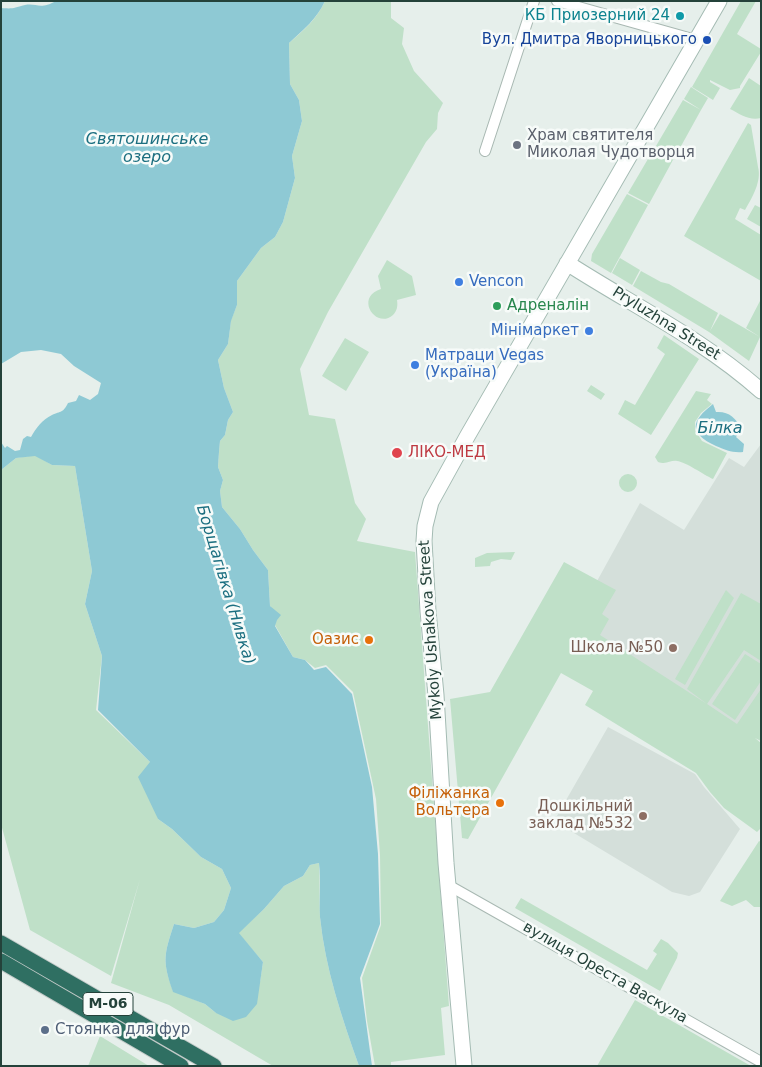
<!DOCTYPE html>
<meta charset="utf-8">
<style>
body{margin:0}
#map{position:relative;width:762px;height:1067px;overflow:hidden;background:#e6efeb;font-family:"DejaVu Sans",sans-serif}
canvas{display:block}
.frame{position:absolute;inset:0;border:2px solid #24423a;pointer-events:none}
</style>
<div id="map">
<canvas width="762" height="1067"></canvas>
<div class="frame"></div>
</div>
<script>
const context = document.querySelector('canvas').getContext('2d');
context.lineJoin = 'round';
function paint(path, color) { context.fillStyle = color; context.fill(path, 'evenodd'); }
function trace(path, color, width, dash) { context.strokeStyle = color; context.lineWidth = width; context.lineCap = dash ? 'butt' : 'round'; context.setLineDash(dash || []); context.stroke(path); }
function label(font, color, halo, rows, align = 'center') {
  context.font = font + ' "DejaVu Sans",sans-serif'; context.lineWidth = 5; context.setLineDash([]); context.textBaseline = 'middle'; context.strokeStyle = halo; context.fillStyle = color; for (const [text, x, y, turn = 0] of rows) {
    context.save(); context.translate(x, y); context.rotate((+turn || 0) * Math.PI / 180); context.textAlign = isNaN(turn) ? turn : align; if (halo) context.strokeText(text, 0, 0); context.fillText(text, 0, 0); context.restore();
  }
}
paint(new Path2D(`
 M 761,444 L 761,721 L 734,771 L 590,684 L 580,612 L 640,503 L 684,530 L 729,458 L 744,467 Z
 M 608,727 L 695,774 L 704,787 L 740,829 L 700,892 L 689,896 L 672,892 L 554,821 Z`), '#d4dfda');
paint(new Path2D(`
 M 325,1 L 391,1 L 391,18 L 404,28 L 402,44 L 414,71 L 443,103 L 438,113 L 437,129 L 426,142 L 328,312 L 300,369 L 309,415 L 335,419 L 355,503 L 366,519 L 357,541 L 415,552 L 449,1006 L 441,1008 L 445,1055 L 391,1062 L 391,1066 L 375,1066 L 367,1021 L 362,978 L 381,925 L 380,855 L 376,799 L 353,692 L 326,665 L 315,668 L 305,660 L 293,657 L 275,625 C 277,618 275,612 270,606 L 268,570 L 253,550 L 240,529 L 222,507 L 220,491 L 223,480 L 218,467 L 219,452 L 220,441 L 225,435 L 228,420 L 233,412 L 224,388 L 218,360 L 228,344 L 231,320 L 237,305 L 237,281 L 261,248 L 275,237 L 283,222 L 295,178 L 292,156 L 302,121 L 299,100 L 290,84 L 289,43 C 304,30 317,19 325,1 Z
 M 741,1 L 756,1 L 737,34 L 761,49 L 761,52 L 740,86 L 740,88 L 730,90 L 710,80 L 710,82 L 720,88 L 713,100 L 692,87 Z
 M 749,78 L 761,86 L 761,118 C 749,121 740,114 730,109 Z
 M 691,87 L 708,98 L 701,110 L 684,99 Z
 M 683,100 L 701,110 L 675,157 L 656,146 Z
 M 748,123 L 751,125 L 758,167 C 762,181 752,198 745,210 L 740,208 L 735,219 L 761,235 L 761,281 L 684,236 Z
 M 655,147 L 674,158 L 649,204 L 628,193 Z
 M 627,194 L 648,205 L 611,273 L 591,261 L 592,254 Z
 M 755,205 L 761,208 L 761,227 L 747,219 Z
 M 620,258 L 640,270 L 632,285 L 612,273 Z
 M 387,260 L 412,276 L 416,295 L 397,300 C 398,306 397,311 393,315 C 376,330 354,297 381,289 L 378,276 Z
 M 641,271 L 661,282 L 669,284 L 718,313 L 710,331 L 720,314 L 760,337 L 749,361 L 709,332 L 633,286 Z
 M 761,299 L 761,336 L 760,337 L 746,328 Z
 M 664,335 L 699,359 L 651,435 L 618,414 L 625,400 L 635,405 L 665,354 L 657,348 Z
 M 345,338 L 369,352 L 346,391 L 322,376 Z
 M 591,385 L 605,394 L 601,400 L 587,391 Z
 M 696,391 L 711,394 L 707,400 L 712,404 L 701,413 L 695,422 L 695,430 L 702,441 L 727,453 L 713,479 C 704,475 686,462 677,461 C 670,460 667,465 658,462 L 655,457 Z
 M 35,455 L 52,465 L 75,466 L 92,571 L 85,604 L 102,656 L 96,710 L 150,762 L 158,819 L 172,829 L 201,857 L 222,869 L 231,888 L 224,910 L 214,922 L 194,928 L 174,924 C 164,955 162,960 173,991 L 205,1004 L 216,1013 L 260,982 L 263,962 L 238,933 L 264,909 L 284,886 L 303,876 L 310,865 L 319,863 C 320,881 319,899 320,917 C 325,968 342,1018 359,1066 L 273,1066 L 169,1005 L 111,983 L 140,879 L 111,976 L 30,930 L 1,824 L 1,470 L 16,458 Z
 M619 483a9 9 0 1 1 18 0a9 9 0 1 1-18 0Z
 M 515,552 L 511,560 L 501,559 L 491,562 L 490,566 L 475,567 L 475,558 L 487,553 Z
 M 564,562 L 616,590 L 602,614 L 609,619 L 600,635 L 707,704 L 687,689 L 741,593 L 761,604 L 761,661 L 744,650 L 707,704 L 737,724 L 761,689 L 761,741 L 755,738 L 761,743 L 761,828 L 757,832 L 724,808 L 710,792 L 696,773 L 585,705 L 593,691 L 561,673 L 468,839 L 462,838 L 450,699 L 490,692 Z
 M 726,590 L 734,598 L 685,685 L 675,679 Z
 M 745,654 L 761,664 L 761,681 L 735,720 L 712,704 Z
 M 759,841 L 761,842 L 761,907 L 754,907 L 746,900 L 732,906 L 720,901 Z
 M 521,898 L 647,970 L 657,954 L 653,951 L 661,939 L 668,943 L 678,953 L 677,958 L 660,991 L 515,908 Z
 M 635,1000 L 751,1066 L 597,1066 Z
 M 100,1036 L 149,1066 L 88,1066 Z`), '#bfe0c8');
paint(new Path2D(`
 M 56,1 L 325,1 C 317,19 303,30 289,43 L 290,84 L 299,100 L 302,121 L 292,156 L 295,178 L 283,222 L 275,237 L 261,248 L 237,281 L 237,305 L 231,321 L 228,344 L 218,360 L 224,388 L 233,412 L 228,420 L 225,435 L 220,441 L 219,452 L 218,467 L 223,480 L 220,491 L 222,507 L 240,529 L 253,550 L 268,570 L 270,606 L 281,615 L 277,620 L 275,626 L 293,657 L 305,660 L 314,670 L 326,667 L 352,694 L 372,787 L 378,854 L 380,924 L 360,978 L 372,1066 L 359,1066 C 342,1018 325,968 320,917 C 319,899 321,881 319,863 L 310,865 L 303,876 L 284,886 L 264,909 L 239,933 L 263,962 L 257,1004 L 246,1017 L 233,1021 L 216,1013 L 205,1004 L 173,992 C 162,960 164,955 174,924 L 194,928 L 214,922 L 224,910 L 231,888 L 222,869 L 201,857 L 172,829 L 158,819 L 138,777 L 150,762 L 98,710 L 102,656 L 85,604 L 92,571 L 75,466 L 52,465 L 35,456 L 16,458 L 1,470 L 1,442 L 5,448 L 7,446 L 15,451 L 20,450 L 23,439 L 27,436 L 31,437 C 36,428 42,420 52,415 C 61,411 63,413 68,403 L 76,401 L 79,395 L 90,400 L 98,394 L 101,383 L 74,366 L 61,354 L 41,350 L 21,352 L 1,364 L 1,8 C 14,9 13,8 25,5 C 37,3 40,10 56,1 Z
 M 713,404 L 716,412 C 729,411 735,418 742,428 L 736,437 L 744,444 L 743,452 C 732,453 726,450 716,446 C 688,433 691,421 713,404 Z`), '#8ec9d4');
const street = new Path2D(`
 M 557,1 L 696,40
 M 485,151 L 534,1
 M 448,885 L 761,1062`);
const secondary = new Path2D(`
 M 567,263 C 632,305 703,339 761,391
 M 464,1066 L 446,863 L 436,695 L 428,611 L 424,541 L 425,526 L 431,502 L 468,435 L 719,1`);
const highway = new Path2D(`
 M 1,943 L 214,1066
 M 1,961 L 181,1066`);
trace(street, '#a8b8b2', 12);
trace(secondary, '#a4bbb3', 17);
trace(highway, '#c2cac8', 17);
trace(street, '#fff', 10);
trace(secondary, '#fff', 15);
trace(highway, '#2f6f62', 15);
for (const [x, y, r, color] of [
 [680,16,5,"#0f9aa8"],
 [707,40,5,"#1a4fb4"],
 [517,145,5,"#6b7280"],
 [459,282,5,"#3f7fe0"],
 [497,306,5,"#2e9e5b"],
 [589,331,5,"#3f7fe0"],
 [415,365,5,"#3f7fe0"],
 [397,453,6,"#e0444e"],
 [369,640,5,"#e8710a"],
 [673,648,5,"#8d6e63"],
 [500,803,5,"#e8710a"],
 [643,816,5,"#8d6e63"],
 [45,1030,5,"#5c6f8a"]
]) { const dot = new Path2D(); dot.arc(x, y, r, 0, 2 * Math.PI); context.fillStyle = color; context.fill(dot); trace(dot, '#f7fbf9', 2); }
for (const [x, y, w] of [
 [108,1004,50]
]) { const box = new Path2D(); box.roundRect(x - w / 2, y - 11.5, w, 23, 4); context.fillStyle = '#f7fbf9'; context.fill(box); trace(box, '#24423a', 1); }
label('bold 14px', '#24423a', null, [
 ["М-06",108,1004]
]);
label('15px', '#0d838f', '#f7fbf9', [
 ["КБ Приозерний 24",670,16]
], 'right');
label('15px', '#164399', '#f7fbf9', [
 ["Вул. Дмитра Яворницького",697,40]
], 'right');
label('15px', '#5b616d', '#f7fbf9', [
 ["Храм святителя",527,136],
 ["Миколая Чудотворця",527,153]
], 'left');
label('15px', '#366cbe', '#f7fbf9', [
 ["Vencon",469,282],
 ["Мінімаркет",579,331,"right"],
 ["Матраци Vegas",425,356],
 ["(Україна)",425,373]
], 'left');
label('15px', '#27864d', '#f7fbf9', [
 ["Адреналін",507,306]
], 'left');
label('15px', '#24423a', '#f7fbf9', [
 ["Pryluzhna Street",666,324,32],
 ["Mykoly Ushakova Street",431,630,-94],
 ["вулиця Ореста Васкула",605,973,30]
]);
label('15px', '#be3a42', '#f7fbf9', [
 ["ЛІКО-МЕД",408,453]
], 'left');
label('15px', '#c56008', '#f7fbf9', [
 ["Оазис",359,640],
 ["Філіжанка",490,794],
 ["Вольтера",490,811]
], 'right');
label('15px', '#785e54', '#f7fbf9', [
 ["Школа №50",663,648],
 ["Дошкільний",633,807],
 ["заклад №532",633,824]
], 'right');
label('15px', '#4e5e75', '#f7fbf9', [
 ["Стоянка для фур",55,1030]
], 'left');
label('italic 16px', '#1c6f80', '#f7fbf9', [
 ["Святошинське",147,140],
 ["озеро",147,158],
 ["Білка",720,429],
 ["Борщагівка (Нивка)",225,585,73]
]);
</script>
